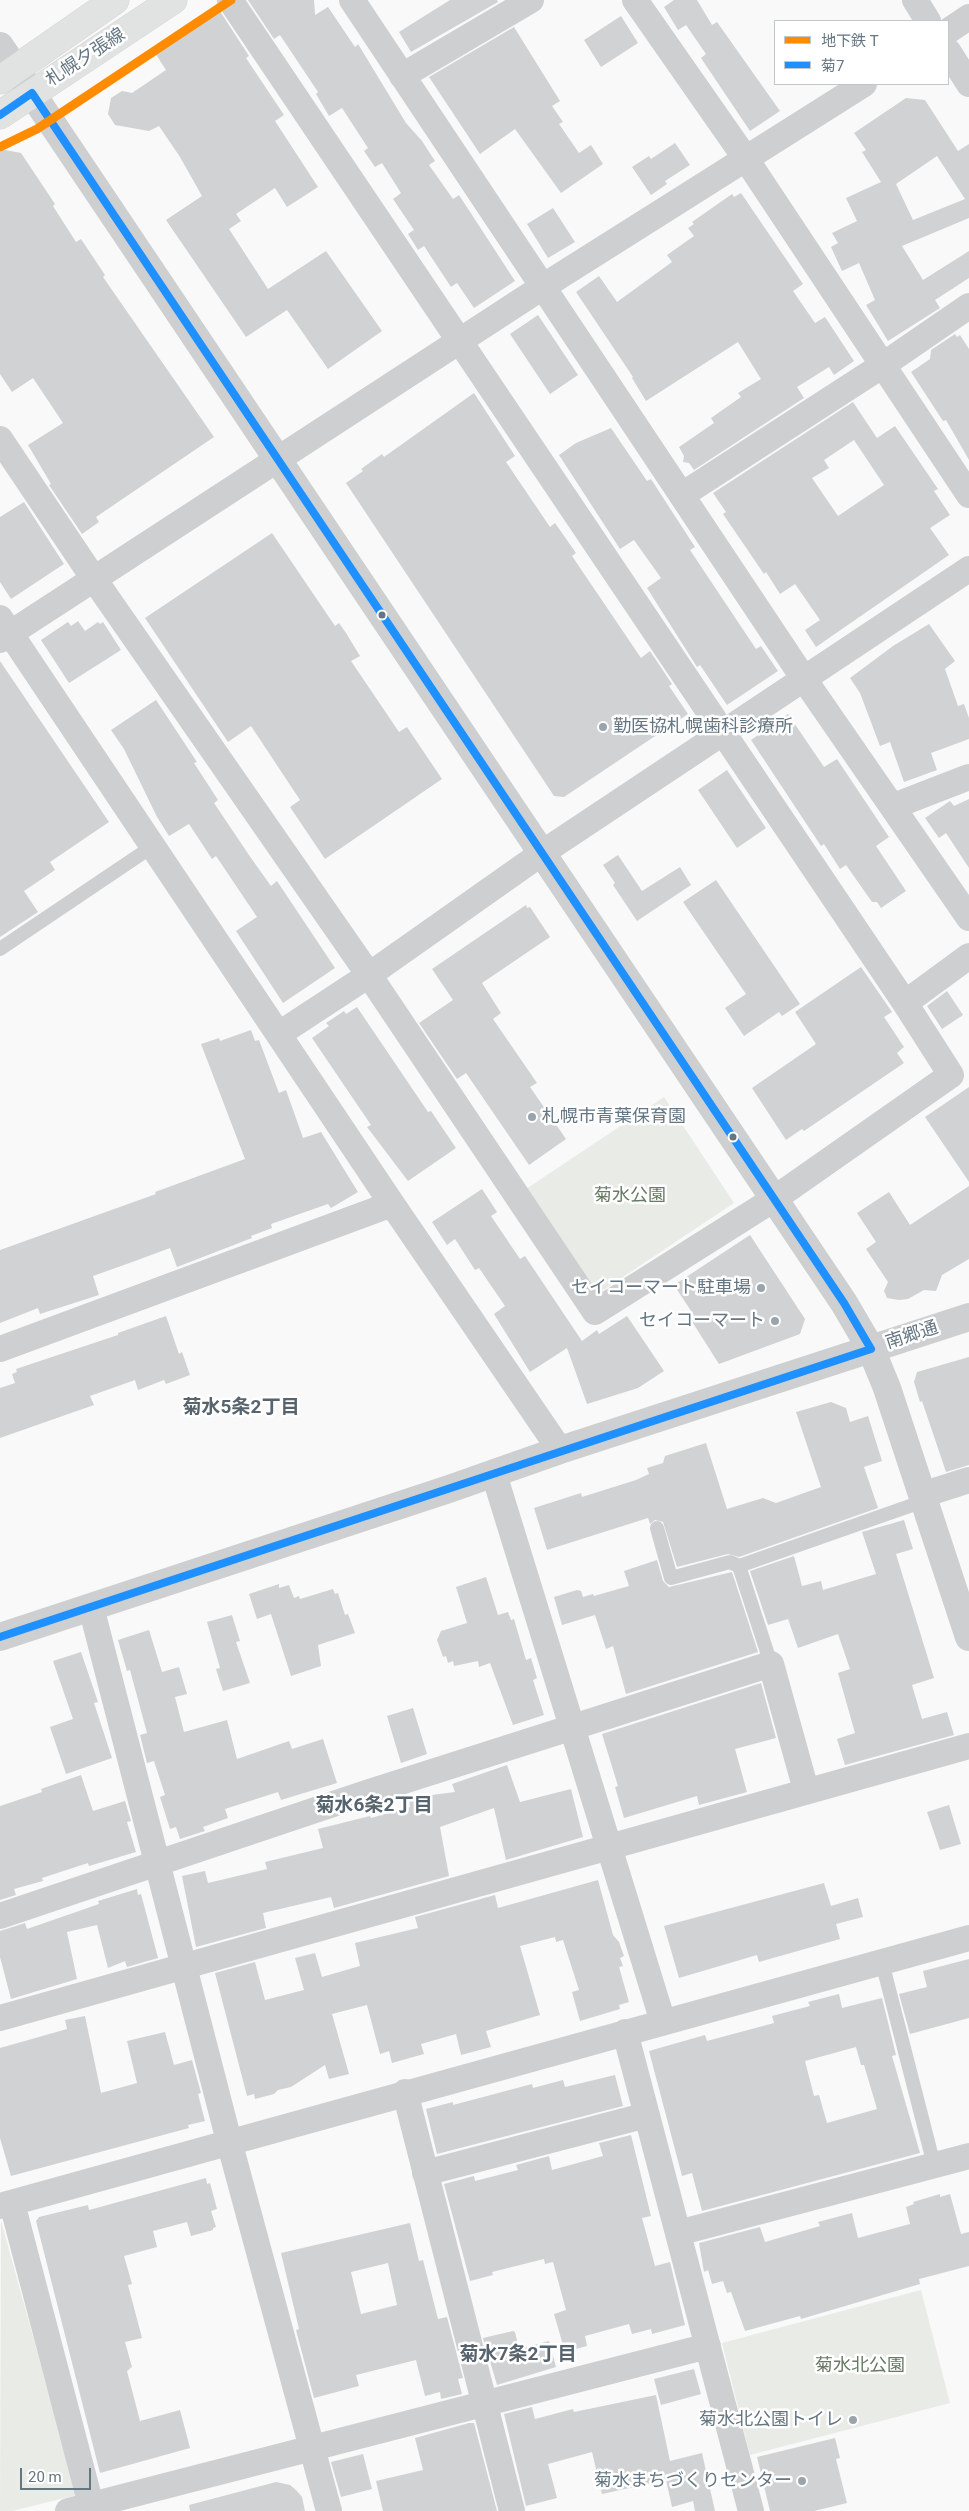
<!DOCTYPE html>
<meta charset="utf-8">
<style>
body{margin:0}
#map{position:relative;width:969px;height:2511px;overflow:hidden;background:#f9f9f9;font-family:Roboto,"Noto Sans JP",sans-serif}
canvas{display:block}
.legend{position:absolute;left:774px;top:20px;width:175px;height:65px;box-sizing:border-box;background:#fff;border:1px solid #c1c8cd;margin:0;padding:6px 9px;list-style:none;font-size:15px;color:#657683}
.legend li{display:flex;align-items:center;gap:10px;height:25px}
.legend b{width:25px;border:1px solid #c1c8cd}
.scale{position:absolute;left:20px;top:2468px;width:71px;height:22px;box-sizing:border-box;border:2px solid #657683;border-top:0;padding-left:6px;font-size:15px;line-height:18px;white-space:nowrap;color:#657683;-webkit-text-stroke:4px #fff;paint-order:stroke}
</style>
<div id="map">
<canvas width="969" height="2511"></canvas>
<ul class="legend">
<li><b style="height:6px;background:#ff8c00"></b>地下鉄 T</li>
<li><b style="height:6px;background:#1e90ff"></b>菊7</li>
</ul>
<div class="scale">20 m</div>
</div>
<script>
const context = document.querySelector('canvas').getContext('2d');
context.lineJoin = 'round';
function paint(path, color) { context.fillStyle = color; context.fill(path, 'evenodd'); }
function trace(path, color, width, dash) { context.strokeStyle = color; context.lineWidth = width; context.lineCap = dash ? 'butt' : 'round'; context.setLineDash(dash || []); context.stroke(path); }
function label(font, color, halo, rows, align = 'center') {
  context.font = font + ' Roboto,"Noto Sans JP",sans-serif'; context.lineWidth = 5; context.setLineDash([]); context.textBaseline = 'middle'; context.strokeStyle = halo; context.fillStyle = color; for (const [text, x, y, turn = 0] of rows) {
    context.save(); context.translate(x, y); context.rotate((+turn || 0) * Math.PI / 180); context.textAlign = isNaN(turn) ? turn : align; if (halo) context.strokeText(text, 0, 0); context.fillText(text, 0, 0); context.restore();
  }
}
paint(new Path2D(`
 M 664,1097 L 734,1203 L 596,1295 L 526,1189 Z
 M 1,2221 L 77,2495 L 12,2511 L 0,2511 Z
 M 921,2290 L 950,2403 L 750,2455 L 722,2343 Z`), '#e8ebe6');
paint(new Path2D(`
 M 248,0 L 314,0 L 315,15 L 328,7 L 355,47 L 358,44 L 406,123 L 422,141 L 435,161 L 429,165 L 453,199 L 459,195 L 515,281 L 474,308 L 457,283 L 451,287 L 424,246 L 418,250 L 408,234 L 414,230 L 393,199 L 401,193 L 382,163 L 375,167 L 364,151 L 368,148 L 342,108 L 329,116 L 316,94 L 318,92 L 280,35 L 274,39 Z
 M 450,0 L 497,0 L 498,2 L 411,52 L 399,32 Z
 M 674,0 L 697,0 L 712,25 L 717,22 L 780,111 L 750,131 L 701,58 L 706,54 L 686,25 L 678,30 L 664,7 Z
 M 216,5 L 249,56 L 246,58 L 284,115 L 275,121 L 318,187 L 287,207 L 275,188 L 236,214 L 241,221 L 229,229 L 268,289 L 326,251 L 382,331 L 328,369 L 287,310 L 246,337 L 166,220 L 202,196 L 180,157 L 159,126 L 149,131 L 115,125 L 108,114 L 111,98 L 122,91 L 132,93 L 166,70 L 153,50 L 174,36 L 172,34 Z
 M 621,16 L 638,43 L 601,67 L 584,40 Z
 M 514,27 L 560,101 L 552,106 L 563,122 L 559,124 L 579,153 L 591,145 L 603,164 L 561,193 L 515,129 L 480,154 L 429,77 Z
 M 906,98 L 925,100 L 958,151 L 969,144 L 969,218 L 902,246 L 923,280 L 969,251 L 969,278 L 935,300 L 940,308 L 888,341 L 866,305 L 875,300 L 859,263 L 842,271 L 831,247 L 838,243 L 832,233 L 857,221 L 846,198 L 881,182 L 862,152 L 866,150 L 854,133 ZM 937,156 L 965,199 L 913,220 L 896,184 Z
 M 675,143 L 690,165 L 665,181 L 667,184 L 651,195 L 632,167 L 649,156 L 651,159 Z
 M 0,149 L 21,153 L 55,204 L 53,206 L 76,242 L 81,239 L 105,275 L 103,277 L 214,437 L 96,517 L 99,522 L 82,534 L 49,485 L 51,484 L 28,445 L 63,423 L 33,378 L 12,392 L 0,374 Z
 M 741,193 L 803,284 L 793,291 L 815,323 L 825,317 L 854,361 L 834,375 L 829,367 L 797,387 L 804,398 L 694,470 L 689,463 L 683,462 L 684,456 L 679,447 L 714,423 L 711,418 L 741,397 L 738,393 L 761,379 L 738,342 L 646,401 L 632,378 L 633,377 L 576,292 L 599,276 L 617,302 L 672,262 L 667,255 L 694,236 L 688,228 L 694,224 L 692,222 L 732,194 L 734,197 Z
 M 553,208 L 575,242 L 548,258 L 527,224 Z
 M 538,315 L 578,375 L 550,394 L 510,334 Z
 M 955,334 L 957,337 L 960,335 L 969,349 L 969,460 L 946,420 L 943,421 L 911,372 L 930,359 L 931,350 Z
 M 474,393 L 515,456 L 506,462 L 550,527 L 555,523 L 576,553 L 572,556 L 641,658 L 650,651 L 672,684 L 669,686 L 688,714 L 564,797 L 554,796 L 346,483 L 363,471 L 361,469 L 382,454 L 384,457 Z
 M 853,402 L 877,438 L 895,426 L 938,489 L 934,491 L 950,515 L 930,528 L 949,555 L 816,647 L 805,630 L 820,620 L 795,584 L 780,594 L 766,572 L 764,574 L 723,514 L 726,512 L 713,493 ZM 854,440 L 884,485 L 838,516 L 812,478 L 829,468 L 824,460 Z
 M 611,428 L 647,481 L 651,479 L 695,547 L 690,550 L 756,649 L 761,646 L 778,671 L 727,705 L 700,665 L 697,667 L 647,588 L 661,578 L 634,540 L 620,549 L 559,455 L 576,443 Z
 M 24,502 L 64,564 L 11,599 L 0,582 L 0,517 Z
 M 272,533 L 335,626 L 339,623 L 346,633 L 360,656 L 351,661 L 399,732 L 407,727 L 442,779 L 325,859 L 290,807 L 300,800 L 251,726 L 228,742 L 145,618 Z
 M 78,621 L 85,631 L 98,622 L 100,624 L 103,622 L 121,650 L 69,683 L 41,640 L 68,622 L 71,626 Z
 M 929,624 L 955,661 L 945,669 L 958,706 L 964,704 L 969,718 L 969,739 L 931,753 L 937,770 L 904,782 L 890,742 L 880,746 L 860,693 L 850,678 L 893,646 Z
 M 0,661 L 109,822 L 50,862 L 55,870 L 24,891 L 38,912 L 0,937 Z
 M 156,700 L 197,762 L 194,763 L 218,800 L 214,803 L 251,858 L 271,886 L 277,881 L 335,968 L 283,1003 L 236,931 L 257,917 L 216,856 L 212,859 L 189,824 L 169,836 L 157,817 L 124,749 L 111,730 Z
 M 788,714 L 824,767 L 837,759 L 889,837 L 876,846 L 906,891 L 881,908 L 877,902 L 872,902 L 846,865 L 840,869 L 824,844 L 821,846 L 751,740 Z
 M 727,770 L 766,828 L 737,848 L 698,790 Z
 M 969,799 L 969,868 L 946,833 L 939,838 L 925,818 L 950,801 L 954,806 Z
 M 618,855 L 642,891 L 680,867 L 691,885 L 637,921 L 613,885 L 615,883 L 603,865 Z
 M 716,880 L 800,1004 L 782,1016 L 779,1012 L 744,1036 L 725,1008 L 746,994 L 683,902 Z
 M 526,905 L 527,908 L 530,907 L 550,937 L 482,983 L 501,1013 L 493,1019 L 537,1083 L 530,1087 L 566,1139 L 529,1165 L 466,1073 L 457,1079 L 419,1023 L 453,1000 L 432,969 Z
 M 861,967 L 892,1012 L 884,1017 L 904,1047 L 897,1053 L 904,1063 L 804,1131 L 802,1129 L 786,1140 L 752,1088 L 816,1044 L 795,1012 Z
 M 947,991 L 963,1015 L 942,1029 L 927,1006 Z
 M 357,1007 L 428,1112 L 431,1111 L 456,1148 L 408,1181 L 367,1127 L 371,1125 L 312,1038 L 329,1026 L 326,1023 L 344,1011 L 346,1014 Z
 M 251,1030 L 255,1041 L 259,1040 L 279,1093 L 286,1090 L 303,1138 L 321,1132 L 358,1192 L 331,1208 L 328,1204 L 271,1224 L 272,1228 L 251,1236 L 252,1238 L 177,1267 L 170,1248 L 135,1261 L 93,1276 L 99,1295 L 40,1314 L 38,1308 L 0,1323 L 0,1250 L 156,1194 L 155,1192 L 245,1159 L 201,1044 L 219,1038 L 220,1041 Z
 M 969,1087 L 969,1182 L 925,1117 Z
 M 969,1186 L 969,1259 L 942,1275 L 936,1291 L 924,1290 L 908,1299 L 899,1300 L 887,1298 L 884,1291 L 888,1282 L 866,1249 L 876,1242 L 857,1213 L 889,1192 L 910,1225 Z
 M 482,1189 L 497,1212 L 491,1216 L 520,1259 L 525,1256 L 582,1341 L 597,1330 L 599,1334 L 627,1316 L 664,1371 L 638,1388 L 587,1404 L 567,1348 L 530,1372 L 494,1314 L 505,1306 L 479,1268 L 475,1270 L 455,1239 L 447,1245 L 432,1222 Z
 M 750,1235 L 805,1319 L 800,1334 L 719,1364 L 691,1320 L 695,1317 L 674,1285 Z
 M 166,1316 L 179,1354 L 182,1352 L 190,1375 L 166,1384 L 164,1380 L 138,1390 L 135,1380 L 90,1396 L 94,1405 L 0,1438 L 0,1388 L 15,1383 L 12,1374 L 17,1372 L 16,1369 L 118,1335 L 118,1333 Z
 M 969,1357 L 969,1465 L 946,1472 L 922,1401 L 920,1402 L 914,1382 L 917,1372 Z
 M 831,1402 L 846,1408 L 850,1422 L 868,1416 L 882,1461 L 864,1467 L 878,1508 L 739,1557 L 728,1554 L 677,1567 L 663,1522 L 655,1520 L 650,1524 L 648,1518 L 547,1550 L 534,1508 L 581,1493 L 582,1497 L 636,1480 L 649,1474 L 647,1468 L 663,1463 L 665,1456 L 706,1443 L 727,1509 L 763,1498 L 776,1503 L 821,1487 L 796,1412 Z
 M 904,1520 L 913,1549 L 896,1554 L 934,1678 L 912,1685 L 922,1719 L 947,1712 L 954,1735 L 845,1765 L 837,1739 L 855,1733 L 838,1673 L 850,1669 L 838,1634 L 798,1648 L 788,1619 L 768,1625 L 750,1571 L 794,1556 L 802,1586 L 821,1581 L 823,1590 L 876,1574 L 862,1532 Z
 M 657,1560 L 663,1581 L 669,1587 L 732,1572 L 758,1652 L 626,1694 L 613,1646 L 606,1649 L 595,1615 L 562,1625 L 554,1597 L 577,1590 L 581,1591 L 583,1597 L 593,1594 L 594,1596 L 629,1586 L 624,1571 Z
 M 486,1577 L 498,1615 L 508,1612 L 511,1620 L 514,1619 L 526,1660 L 531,1658 L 537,1678 L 533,1680 L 544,1715 L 513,1725 L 490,1663 L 479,1667 L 478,1661 L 454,1666 L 453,1661 L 448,1663 L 446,1656 L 443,1657 L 437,1640 L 441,1631 L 467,1623 L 456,1587 Z
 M 279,1584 L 279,1588 L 289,1585 L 294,1598 L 299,1596 L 300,1599 L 333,1589 L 335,1594 L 338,1593 L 345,1615 L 348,1614 L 355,1633 L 318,1645 L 321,1666 L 291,1676 L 271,1614 L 257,1619 L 249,1594 Z
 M 232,1615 L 240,1641 L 236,1642 L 250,1683 L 223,1691 L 216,1669 L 220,1668 L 207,1622 Z
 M 149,1630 L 162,1672 L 179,1667 L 187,1694 L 175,1697 L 184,1732 L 227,1720 L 237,1759 L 289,1741 L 292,1749 L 323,1739 L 337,1783 L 281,1800 L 278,1792 L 225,1809 L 228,1818 L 203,1827 L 205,1831 L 180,1839 L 176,1827 L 170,1829 L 160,1797 L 165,1795 L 154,1761 L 147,1763 L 140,1735 L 147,1733 L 130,1670 L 127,1671 L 118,1640 Z
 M 81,1652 L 98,1702 L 94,1703 L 112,1758 L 66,1774 L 50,1727 L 73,1719 L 53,1661 Z
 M 761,1683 L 776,1738 L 735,1749 L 747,1792 L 699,1805 L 697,1796 L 624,1818 L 615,1787 L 618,1786 L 602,1734 Z
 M 413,1708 L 427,1754 L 401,1763 L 387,1716 Z
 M 507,1765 L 520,1802 L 571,1789 L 583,1837 L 506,1860 L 494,1808 L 440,1827 L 449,1876 L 334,1908 L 331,1897 L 263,1913 L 266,1928 L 196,1947 L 182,1876 L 205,1871 L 208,1883 L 267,1869 L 265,1862 L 323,1848 L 318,1829 L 370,1816 L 371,1818 L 410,1807 L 409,1798 L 455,1792 L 452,1784 Z
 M 81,1775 L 93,1811 L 125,1801 L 131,1821 L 127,1822 L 136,1852 L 89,1866 L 88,1863 L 42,1878 L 43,1881 L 14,1889 L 16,1895 L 0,1900 L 0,1806 L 42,1792 L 41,1789 Z
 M 949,1805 L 961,1844 L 940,1850 L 927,1812 Z
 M 598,1880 L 613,1935 L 619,1942 L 624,1956 L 620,1958 L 623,1966 L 619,1967 L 629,2002 L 619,2005 L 620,2009 L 580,2021 L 572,1992 L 579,1990 L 563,1940 L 556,1942 L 555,1937 L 520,1946 L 540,2015 L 486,2031 L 491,2047 L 461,2055 L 456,2034 L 421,2044 L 424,2054 L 392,2063 L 389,2051 L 380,2054 L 367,2005 L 332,2014 L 349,2074 L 329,2079 L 325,2065 L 291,2087 L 278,2090 L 274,2094 L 255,2099 L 254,2094 L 247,2096 L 215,1973 L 255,1962 L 265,2000 L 304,1990 L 295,1958 L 315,1953 L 322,1977 L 360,1966 L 355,1943 L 418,1928 L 415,1917 L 495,1895 L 498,1908 Z
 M 824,1883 L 831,1906 L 858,1898 L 863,1917 L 836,1924 L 840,1939 L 759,1962 L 757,1955 L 679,1978 L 664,1926 Z
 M 137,1889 L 138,1895 L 141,1894 L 158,1958 L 127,1967 L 125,1961 L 108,1968 L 97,1925 L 67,1932 L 77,1979 L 11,1999 L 0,1957 L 0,1931 L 25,1923 L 27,1929 L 99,1904 L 98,1901 Z
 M 969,1959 L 969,2018 L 910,2034 L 899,1994 L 927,1987 L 923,1971 Z
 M 839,1994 L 842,2008 L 882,1998 L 896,2055 L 892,2056 L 920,2153 L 702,2211 L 692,2173 L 682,2176 L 649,2051 L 705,2035 L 707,2041 L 774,2023 L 772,2016 L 810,2006 L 808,2002 ZM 856,2047 L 861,2065 L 864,2065 L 877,2109 L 827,2123 L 819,2095 L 814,2096 L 805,2061 Z
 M 85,2016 L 101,2093 L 137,2083 L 127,2041 L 165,2032 L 174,2065 L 192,2060 L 201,2093 L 198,2094 L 205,2121 L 188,2125 L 189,2128 L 11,2176 L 0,2138 L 0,2048 L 67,2029 L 65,2020 Z
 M 615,2075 L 623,2106 L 437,2154 L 426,2109 L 453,2102 L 453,2105 L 532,2084 L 533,2088 L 563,2080 L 565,2087 Z
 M 631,2135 L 651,2216 L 642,2218 L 655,2266 L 670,2262 L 685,2325 L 652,2334 L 651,2329 L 632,2334 L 629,2324 L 585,2336 L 587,2346 L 565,2352 L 554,2314 L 566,2310 L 553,2262 L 545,2264 L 544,2259 L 492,2272 L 493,2275 L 470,2281 L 444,2184 L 474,2176 L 475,2181 L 518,2170 L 516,2165 L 549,2156 L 552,2170 L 603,2156 L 599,2143 Z
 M 206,2178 L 207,2184 L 210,2183 L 217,2209 L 211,2211 L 216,2227 L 213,2228 L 213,2230 L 191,2236 L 187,2222 L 153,2231 L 157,2247 L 124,2256 L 132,2284 L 128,2285 L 142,2338 L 125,2342 L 132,2367 L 127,2371 L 140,2421 L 180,2410 L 190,2448 L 100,2473 L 36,2221 L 39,2217 L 88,2205 L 89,2210 Z
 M 940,2194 L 940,2197 L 950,2194 L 961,2234 L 969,2232 L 969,2266 L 919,2279 L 920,2284 L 801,2319 L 800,2316 L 745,2331 L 731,2292 L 727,2293 L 723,2281 L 712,2284 L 708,2270 L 704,2272 L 699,2243 L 760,2227 L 765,2242 L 820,2226 L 818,2222 L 852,2213 L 858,2238 L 910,2224 L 906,2207 L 914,2204 L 913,2202 Z
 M 410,2223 L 419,2261 L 423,2260 L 438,2319 L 447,2317 L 463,2378 L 458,2379 L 462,2394 L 441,2399 L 440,2392 L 425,2396 L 416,2360 L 356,2375 L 359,2386 L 314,2398 L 296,2330 L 299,2329 L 281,2253 ZM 388,2263 L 397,2305 L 361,2314 L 351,2272 Z
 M 513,2331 L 515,2332 L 519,2349 L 549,2341 L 556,2367 L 497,2385 L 483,2338 Z
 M 694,2369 L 701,2394 L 661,2405 L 654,2379 Z
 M 656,2395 L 670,2461 L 702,2453 L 715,2511 L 695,2511 L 693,2501 L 672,2507 L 666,2480 L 602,2494 L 592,2452 L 548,2464 L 557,2498 L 526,2506 L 504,2414 L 532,2407 L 535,2419 L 573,2409 L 574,2412 Z
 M 469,2423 L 474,2423 L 497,2511 L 383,2511 L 376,2481 L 423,2470 L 415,2438 Z
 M 835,2438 L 840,2458 L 836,2459 L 847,2503 L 814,2511 L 770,2511 L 757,2457 Z
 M 363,2454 L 372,2489 L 341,2497 L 331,2462 Z
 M 276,2482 L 290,2485 L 296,2490 L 302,2497 L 305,2511 L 190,2511 L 189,2505 Z`), '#d0d2d3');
const primary = new Path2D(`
 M 0,80 L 115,0
 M 0,115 L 173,0`);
trace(primary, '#d5d6d7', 29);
trace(new Path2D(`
 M 0,949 L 153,846
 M 657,1528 L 671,1578 L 730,1562 L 739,1566
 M 771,1664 L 739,1566 L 924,1501
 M 882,1962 L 934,2165`), '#cecfd0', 14);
trace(new Path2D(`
 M 352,0 L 804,679 L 969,918
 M 635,0 L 746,159 L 969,495
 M 915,0 L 928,21
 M 948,31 L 969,17
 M 948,51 L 969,84
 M 402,76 L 531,0
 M 0,439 L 94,579 L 369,975 L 595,1312 L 774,1199 L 951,1075 L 905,1003 L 230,0
 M 682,495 L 883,365 L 969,306
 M 0,618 L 392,1204 L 560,1450
 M 0,640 L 544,286 L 864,84
 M 894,806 L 969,777
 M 905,1003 L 969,956
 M 279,1034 L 369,975 L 542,853 L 969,569
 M 0,1349 L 392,1204
 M 494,1474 L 663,2022
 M 922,1495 L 969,1480
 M 91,1607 L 229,2141 L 329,2511
 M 0,1916 L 366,1793 L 771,1664 L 806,1790
 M 0,2018 L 969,1746
 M 625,2032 L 751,2511
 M 405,2092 L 512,2511
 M 425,2173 L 647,2115
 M 12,2203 L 91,2505
 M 0,2206 L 969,1938
 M 678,2233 L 969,2156
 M 68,2511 L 708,2346`), '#cecfd0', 26);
trace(new Path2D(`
 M 0,46 L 844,1303 L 871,1349 L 887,1388 L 969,1637
 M 0,1637 L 449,1489 L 560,1450 L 969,1317`), '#cecfd0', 28);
trace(primary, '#e1e2e2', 28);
trace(new Path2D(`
 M 0,115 L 32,93 L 844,1303 L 871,1349 L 0,1637`), '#1e90ff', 8);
trace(new Path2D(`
 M 0,147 L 37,129 L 231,0`), '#ff8c00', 9);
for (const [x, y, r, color] of [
 [382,615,4.5,"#657683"],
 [603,727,5,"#99a4ac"],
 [532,1117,5,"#99a4ac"],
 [733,1137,4.5,"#657683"],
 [761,1288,5,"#99a4ac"],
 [775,1321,5,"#99a4ac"],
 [853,2420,5,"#99a4ac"],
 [802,2481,5,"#99a4ac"]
]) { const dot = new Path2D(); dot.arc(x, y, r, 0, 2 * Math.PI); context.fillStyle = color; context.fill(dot); trace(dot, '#fff', 2); }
label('18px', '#657683', '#fff', [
 ["札幌夕張線",86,58,-33],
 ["南郷通",912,1336,-18]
]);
label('18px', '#657683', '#fff', [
 ["勤医協札幌歯科診療所",613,727,"left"],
 ["札幌市青葉保育園",542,1117,"left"],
 ["セイコーマート駐車場",751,1288],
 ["セイコーマート",765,1321],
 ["菊水北公園トイレ",843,2420],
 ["菊水まちづくりセンター",792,2481]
], 'right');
label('18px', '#687a64', '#fff', [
 ["菊水公園",630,1196],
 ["菊水北公園",860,2366]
]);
label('bold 19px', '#57646e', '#fff', [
 ["菊水5条2丁目",241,1408],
 ["菊水6条2丁目",374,1806],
 ["菊水7条2丁目",518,2355]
]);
</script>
